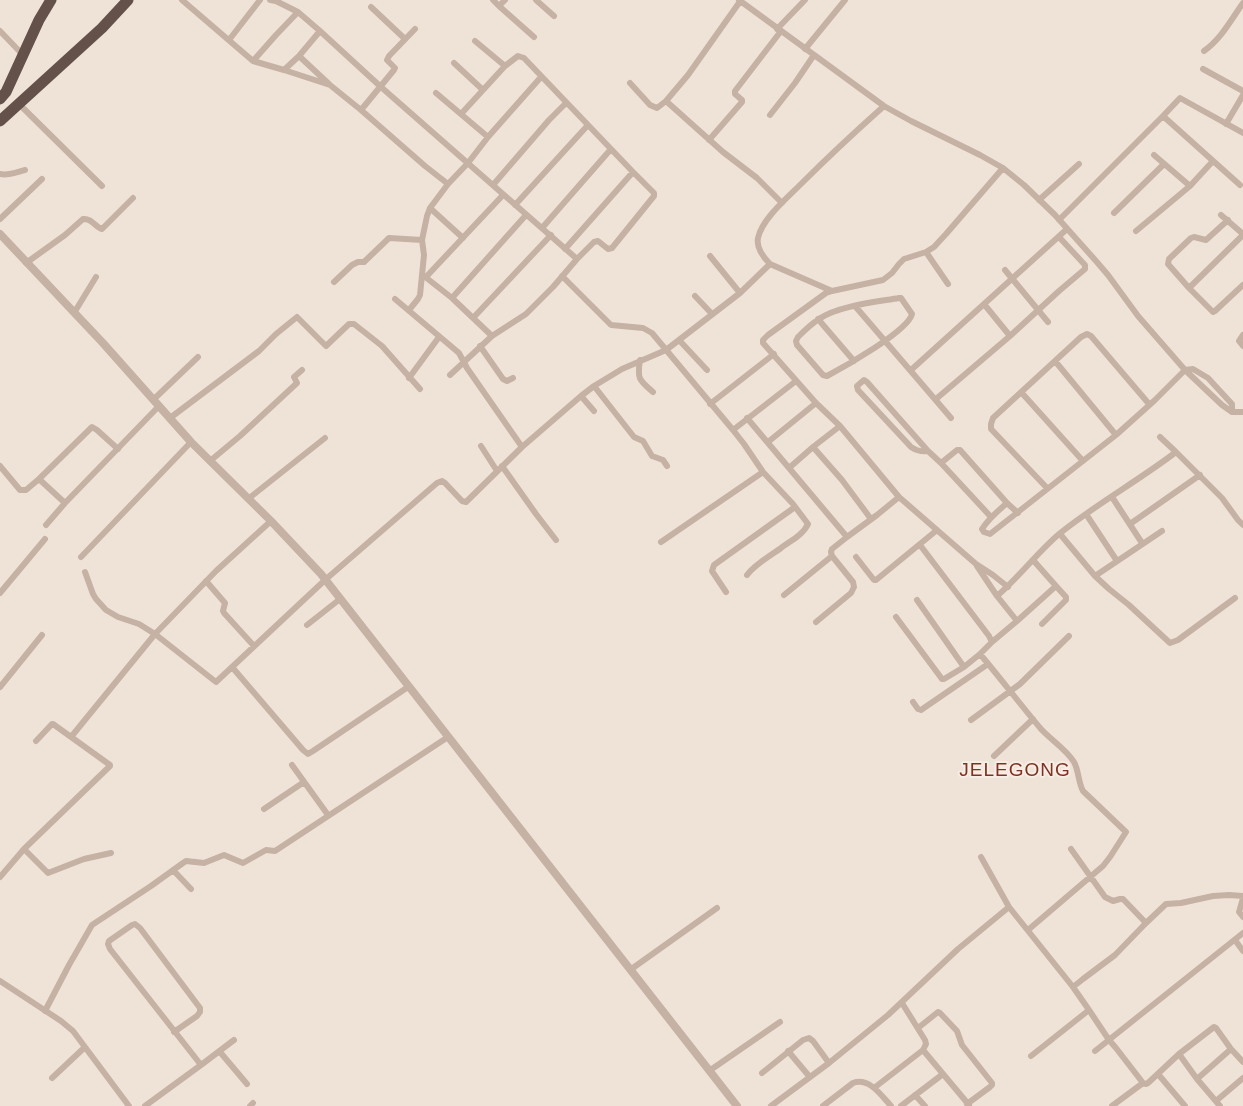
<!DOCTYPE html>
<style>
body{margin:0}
canvas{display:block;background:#efe3d8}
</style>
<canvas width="1243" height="1106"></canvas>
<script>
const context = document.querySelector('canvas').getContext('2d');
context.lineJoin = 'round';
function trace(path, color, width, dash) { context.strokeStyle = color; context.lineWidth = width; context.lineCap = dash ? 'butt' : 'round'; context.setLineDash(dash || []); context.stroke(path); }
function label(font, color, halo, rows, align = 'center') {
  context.font = font + ' Arial,sans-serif'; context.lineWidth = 4; context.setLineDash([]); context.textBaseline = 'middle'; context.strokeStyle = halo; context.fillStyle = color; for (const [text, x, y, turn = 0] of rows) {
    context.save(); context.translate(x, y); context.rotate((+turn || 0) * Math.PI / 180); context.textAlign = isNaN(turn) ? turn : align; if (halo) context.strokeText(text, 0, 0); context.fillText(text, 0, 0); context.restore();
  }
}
trace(new Path2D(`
 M 182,0 L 253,61 L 284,70 L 330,85 L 361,110 L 425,166 L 448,184
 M 270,0 L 276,1 L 298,12 L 320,31 L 381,87 L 577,259
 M 493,0 L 499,6
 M 505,0 L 499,6 L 534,37
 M 536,0 L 554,16
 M 739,0 L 884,106 L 911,121 L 980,155 L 1003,168 L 1024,185 L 1055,215 L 1096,261 L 1108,275 L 1138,316 L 1185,370 L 1222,405 L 1232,412 L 1243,412
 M 371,7 L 405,39
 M 777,29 L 805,0
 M 0,31 L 23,55
 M 229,40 L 260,0
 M 475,41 L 505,66
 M 805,49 L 845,0
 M 1204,51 C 1221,39 1231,20 1243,3
 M 299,56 L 329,84
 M 253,61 L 276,35 L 298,12
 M 454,63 L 483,90
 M 1203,69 L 1243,91
 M 284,70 L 299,56 L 320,31
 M 630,83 L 650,105 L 657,108 L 666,101 L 688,75 L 741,0
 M 436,93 L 488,137
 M 666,101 L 723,152 L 757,178 L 782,203
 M 19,104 L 102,186
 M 884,106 C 856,131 828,157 801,184 C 787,198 762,219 758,238 C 756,248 763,257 770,264 L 832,291 L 883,280 L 892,273 L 899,264 L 904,259 L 926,252 L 934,247 L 946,234 L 1003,168
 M 361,110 L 394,70 L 395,68 L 387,60 L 389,56 L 415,29
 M 461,114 L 505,66 L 518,56 L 524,58 L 633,172 L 565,249
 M 770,115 L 795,83 L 814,55
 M 1163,116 L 1240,185
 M 1226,124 L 1243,95
 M 709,140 L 742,102 L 742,100 L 735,94 L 735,91 L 781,31
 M 1154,155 L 1190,186
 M 0,174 C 8,176 17,172 25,170
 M 493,185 L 549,120 L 566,103
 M 1039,200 L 1079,164
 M 515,205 L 588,125
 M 430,208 L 463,238
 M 1114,213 L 1164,164
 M 1221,215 L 1243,234
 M 0,219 L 42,179
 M 1059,220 L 1163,116 L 1180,98 L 1243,133
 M 1228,220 L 1206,240 L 1194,237 L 1191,238 L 1169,259 L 1168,264 L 1189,288 L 1213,312 L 1215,311 L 1243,285
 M 542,228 L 611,149
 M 1136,231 L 1190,186 L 1213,161
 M 926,252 L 948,284
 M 710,256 L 740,293
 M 26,263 L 65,235 L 83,219 C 92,218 95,227 102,229 L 133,198
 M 1005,270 L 1048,322
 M 424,276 L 452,298 L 492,336
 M 562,276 L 611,325 L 643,328 L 652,333 L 733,430 L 744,444 L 763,472 L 793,504 L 808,524 C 803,535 790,541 781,548 C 770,556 755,564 747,575
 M 426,277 L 503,195
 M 334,282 L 352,265 L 358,262 L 364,262 L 389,238 L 422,240
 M 1189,288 L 1243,235
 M 832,291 L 826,293 L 768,335 L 763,340 L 763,343 L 816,403 L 840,426 L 899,497 L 976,564 L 993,575 L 1008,587
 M 695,296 L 712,314
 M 452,298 L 526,215
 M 899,298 L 901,298 L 912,314 C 908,331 844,367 827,376 L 823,375 L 797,345 L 796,341 L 798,337 C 804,331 811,324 819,319 C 837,306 876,302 899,298 Z
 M 395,299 L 459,353 L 467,368 L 522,447
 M 984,304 L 1010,336
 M 855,306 L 951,418
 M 409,310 L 418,299 L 420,295 L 424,255 L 422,240 L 427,216 L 430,208 L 448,184 L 468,163 L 488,137 L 541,77
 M 74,313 L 96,277
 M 473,318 L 551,235
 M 818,319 L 854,361
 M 1243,335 L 1239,341 L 1243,346
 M 679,340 L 707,370
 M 480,346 L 503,379 L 507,381 L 513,378
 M 640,360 C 637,379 639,380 653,392
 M 1055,361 L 1116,435
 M 911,370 L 1067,229
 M 450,375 L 492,336 L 526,314 L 553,287 L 577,259 L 594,242 L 598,241 L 608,249 L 612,248 L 654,196 L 654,193 L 633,172
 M 409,378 L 439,337
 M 594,386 L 634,437 L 643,441 L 652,456 L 663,460 L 667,466
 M 1021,392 L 1083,461
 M 581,396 L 594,411
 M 154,399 L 198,357
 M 936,399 L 1010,336 L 1059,291 L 1085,269 L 1085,265 L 1059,237
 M 710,404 L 774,354
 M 170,418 L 259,351 L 276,334 L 297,317 L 326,346 L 349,324 L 354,324 L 382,346 L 420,389
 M 747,418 L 847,537
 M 733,430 L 796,381
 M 1160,437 L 1176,452
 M 768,442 L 816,403
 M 481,446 L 497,471
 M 813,447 L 842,480 L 871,519
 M 928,451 C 921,452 917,451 911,447 L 858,390 L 857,386 L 864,380 L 867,382 L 928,451 L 941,463 L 957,450 L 960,450 L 1007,503 L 1018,513
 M 210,461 L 240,436 L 297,383 L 294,377 L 302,370
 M 941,463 L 991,517
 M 0,466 L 20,490 L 26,490 L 39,479 L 92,427 L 97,430 L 118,449
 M 502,466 L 536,514 L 556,540
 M 789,468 L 813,447 L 840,426
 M 39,479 L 65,503
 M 1047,488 L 991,429 L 991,424 L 993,418 L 1081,337 L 1087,334 L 1091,336 L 1149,404
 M 1112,497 L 1142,543
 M 248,499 L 325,438
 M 1007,503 C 998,511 989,518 982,529 L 984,532 L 990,534 L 1116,435 L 1155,400 L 1185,370 L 1193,369 L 1208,378 L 1232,404 L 1232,412
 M 1086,514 L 1117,561
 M 1130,524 L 1200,475
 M 46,525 L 65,503 L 159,406
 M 1060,534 L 1095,576 L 1109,589 L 1129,605 L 1170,643 L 1178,640 L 1235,598
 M 661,542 L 763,472
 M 920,545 L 989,636 L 992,642 L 980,654 C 1001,679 1020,704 1041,729 C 1051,740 1066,749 1074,762 C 1079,771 1078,782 1083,791 L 1126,832 L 1110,857 L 1103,866 L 1028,930
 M 81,557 L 191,442
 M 856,557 L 874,580 L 876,580 L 937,530
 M 977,566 L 997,596
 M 85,572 L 93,594 L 96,599 L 106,610 L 118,617 L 139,624 L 155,634 L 216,682 L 325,580 L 437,483 L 442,481 L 445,483 L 462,501 L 466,502 L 522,447 L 581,396 L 594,386 L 622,369 L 666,350 L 740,293 L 770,264
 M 1095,576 L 1162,531
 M 206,581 L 225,603 L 223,611 L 224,613 L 254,646
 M 726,592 L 712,571 L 714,565 L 795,507
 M 0,593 L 45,539
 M 784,595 L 832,556
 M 917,600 L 964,667
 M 896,617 L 942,679 L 944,679 L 964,667 L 980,654
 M 1017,621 L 1056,586 L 1033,560
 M 816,622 L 851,593 L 854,587 L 853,582 L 832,556 L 831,552 L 832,549 L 847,537 L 877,515 L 899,497
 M 1042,624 L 1066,600 L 1066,597 L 1056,586
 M 307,625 L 340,599
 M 992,642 L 1017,621 L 997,596 C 1019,577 1037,553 1059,534 C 1096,504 1138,481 1176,452 L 1222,498 L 1238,520 L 1243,525
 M 232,667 L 303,750 L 308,754 L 313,751 L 408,687
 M 0,687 L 42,635
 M 913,702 L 918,709 L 921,710 L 988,664
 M 971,720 L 1020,684 L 1069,636
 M 71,737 L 155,634 L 216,571 L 271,521
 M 36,741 L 52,724 L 53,724 L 110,765 L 110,766 L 24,849 L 48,873 L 84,859 L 111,853
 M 994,756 L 1033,719
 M 292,765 L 328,815
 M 264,809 L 304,782
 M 1071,849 L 1105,897 L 1113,901 L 1120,899 L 1123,899 L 1146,923
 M 981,857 L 1009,907 L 1073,987 L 1089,1010 L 1109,1040 L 1116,1048 L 1143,1083
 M 173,870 L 191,889
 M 0,877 L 24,849
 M 1243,898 L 1239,912 L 1243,917
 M 1235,940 L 1243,951
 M 630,970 L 717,908
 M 0,981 L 61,1021 L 73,1031 L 129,1106
 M 1073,987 L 1083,979 L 1115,955 L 1146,923 L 1166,904 L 1181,903 L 1213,896 L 1229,895 L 1243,896
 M 45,1011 L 69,965 L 92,925 L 151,886 L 183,863 L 186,861 L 204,863 L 224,855 L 243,863 L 266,850 L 275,851 L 448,737
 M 918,1028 L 938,1012 L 940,1013 L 957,1031 L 962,1045 L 992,1083 L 992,1085 L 990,1087 L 967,1104
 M 923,1050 L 969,1105
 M 788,1051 L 809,1076
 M 1095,1051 L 1243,933
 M 220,1052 L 247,1084
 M 1179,1054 L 1197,1079 L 1220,1106
 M 1031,1056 L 1089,1010
 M 201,1065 L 234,1040
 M 709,1071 L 780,1022
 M 762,1073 L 803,1040 L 809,1038 L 813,1041 L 829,1063
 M 1158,1074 L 1185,1106
 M 52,1078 L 85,1047
 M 1197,1079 L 1231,1049
 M 874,1088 L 923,1050 L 926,1044 L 925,1040 L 902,1003
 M 915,1095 L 925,1106
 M 1216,1101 L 1243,1078
 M 145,1106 L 201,1065 L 110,949 L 108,944 L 109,941 L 132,925 L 135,924 L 140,928 L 200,1008 L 200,1012 L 197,1016 L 174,1032
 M 250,1106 L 253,1103
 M 771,1106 L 829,1063 L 888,1015 L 958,949 L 1009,907
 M 823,1106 L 853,1083 C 869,1077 881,1095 891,1106
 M 901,1106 L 943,1074
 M 1112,1106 L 1143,1083 L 1146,1084 L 1148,1083 L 1179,1054 L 1214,1027 L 1216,1028 L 1231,1049 L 1243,1062`), '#c6b2a5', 6);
trace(new Path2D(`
 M 0,234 L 102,342 L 191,442 L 271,521 L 321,574 L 737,1106`), '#c6b2a5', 8);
trace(new Path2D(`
 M 0,99 L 6,92 L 39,20 L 51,0
 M 0,121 L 102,28 L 128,0`), '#64514a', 11);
context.letterSpacing = '1px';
label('19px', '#7d3324', '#f7ede4', [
 ["JELEGONG",1015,771]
]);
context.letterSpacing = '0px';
</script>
